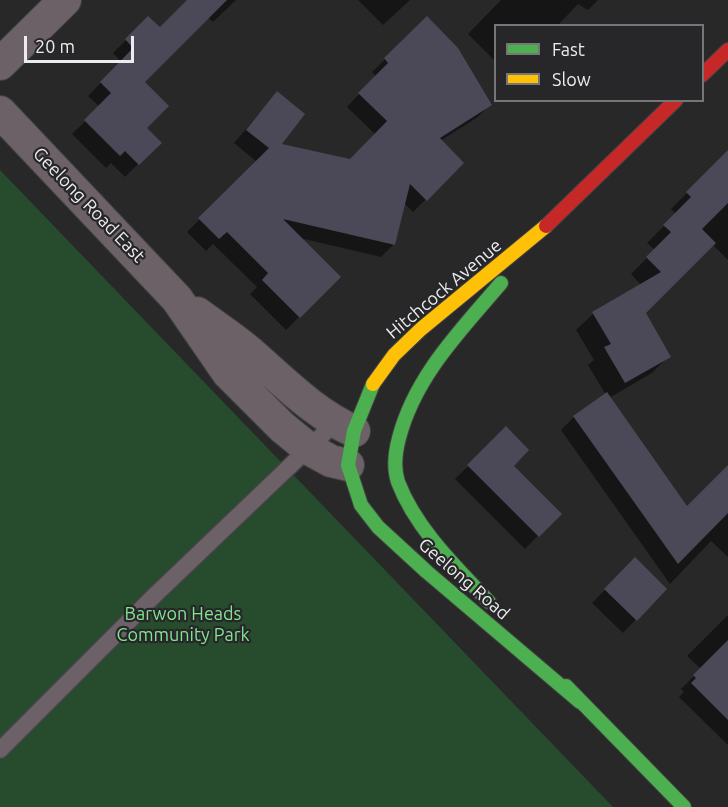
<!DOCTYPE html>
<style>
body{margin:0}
#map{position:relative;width:728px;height:807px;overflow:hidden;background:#282829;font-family:Ubuntu,sans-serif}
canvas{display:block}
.legend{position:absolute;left:494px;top:24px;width:210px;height:78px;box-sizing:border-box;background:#27272a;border:2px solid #767578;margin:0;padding:8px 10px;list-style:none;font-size:18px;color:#ecebed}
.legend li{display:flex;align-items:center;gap:12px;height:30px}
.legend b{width:30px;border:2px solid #767578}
.scale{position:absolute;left:24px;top:36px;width:110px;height:27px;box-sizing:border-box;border:3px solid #ecebed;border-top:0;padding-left:8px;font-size:18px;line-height:21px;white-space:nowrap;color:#ecebed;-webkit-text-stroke:4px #27272a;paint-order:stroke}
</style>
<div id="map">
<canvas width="728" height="807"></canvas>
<ul class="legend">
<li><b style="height:8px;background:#4caf50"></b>Fast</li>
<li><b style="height:8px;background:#ffc107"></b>Slow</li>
</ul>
<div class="scale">20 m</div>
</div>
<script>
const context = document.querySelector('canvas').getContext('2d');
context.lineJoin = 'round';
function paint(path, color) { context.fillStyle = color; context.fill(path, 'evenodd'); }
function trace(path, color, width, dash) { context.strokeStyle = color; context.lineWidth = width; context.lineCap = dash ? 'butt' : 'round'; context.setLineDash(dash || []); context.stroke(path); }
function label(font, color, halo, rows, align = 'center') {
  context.font = font + ' Ubuntu,sans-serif'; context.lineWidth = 4.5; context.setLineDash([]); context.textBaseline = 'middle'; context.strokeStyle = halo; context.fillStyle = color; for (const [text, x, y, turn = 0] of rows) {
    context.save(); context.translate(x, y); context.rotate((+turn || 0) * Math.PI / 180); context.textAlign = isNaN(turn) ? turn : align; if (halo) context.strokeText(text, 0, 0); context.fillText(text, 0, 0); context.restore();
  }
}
paint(new Path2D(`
 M 0,170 L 613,807 L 0,807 Z`), '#264c2d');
paint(new Path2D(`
 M 189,0 L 236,0 L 213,22 L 208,17 L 143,82 L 145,128 L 159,143 L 125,177 L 111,163 L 106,168 L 72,134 L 100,107 L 88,96 L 121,62 L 113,53 L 148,18 L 160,29 Z
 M 358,0 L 410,0 L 383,25 Z
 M 501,0 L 598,0 L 588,10 L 578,4 L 557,26 L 496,26 L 496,62 L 468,34 Z
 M 427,18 L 490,104 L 478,117 L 440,141 L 462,163 L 413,212 L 404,203 L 394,244 L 381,257 L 300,238 L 339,277 L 286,330 L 250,294 L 257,287 L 213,244 L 206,251 L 187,232 L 257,162 L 234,143 L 277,93 L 279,145 L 350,161 L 376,135 L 347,107 L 376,76 L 372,72 Z
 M 728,152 L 728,260 L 712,244 L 644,313 L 669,356 L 652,373 L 609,398 L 687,508 L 728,467 L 728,557 L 711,541 L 670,584 L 561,430 L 574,417 L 606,395 L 588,365 L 594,360 L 576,330 L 593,314 L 641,285 L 631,274 L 655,250 L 647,243 L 676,214 L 671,209 Z
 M 506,429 L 512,466 L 559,514 L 525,549 L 455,479 Z
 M 635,559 L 665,589 L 623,633 L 592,603 Z
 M 728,615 L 728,745 L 679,697 L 684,692 L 681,689 L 701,669 L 687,656 Z`), '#0007');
paint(new Path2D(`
 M 187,0 L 227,0 L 145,82 L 169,106 L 147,128 L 162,143 L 139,165 L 125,151 L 120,156 L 84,120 L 111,93 L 100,82 L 133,48 L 125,39 L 148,16 L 160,27 Z
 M 427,16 L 458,48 L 492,105 L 440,138 L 464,163 L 427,201 L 410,184 L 395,245 L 283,219 L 341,277 L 300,318 L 262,280 L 268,273 L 227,232 L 219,239 L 198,218 L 269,148 L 246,130 L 277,91 L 305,114 L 282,144 L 350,159 L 387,121 L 358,93 L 388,63 L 384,58 Z
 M 728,150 L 728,203 L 702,229 L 716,243 L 646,313 L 671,357 L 625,383 L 604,347 L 611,344 L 592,312 L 661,272 L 646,257 L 671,232 L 663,225 L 691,197 L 686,192 Z
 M 607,392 L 687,506 L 728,465 L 728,513 L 678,564 L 573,416 Z
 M 506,426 L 529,450 L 514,466 L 562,514 L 539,537 L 467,465 Z
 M 635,557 L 667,589 L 637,621 L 604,589 Z
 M 728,640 L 728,720 L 691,683 L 696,678 L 693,675 Z`), '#4b4857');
const lane = new Path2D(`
 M 0,750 L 155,595 L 335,423`);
const street = new Path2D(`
 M 0,64 L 65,0
 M 0,112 L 177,299 L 228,373 L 282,427 L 309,449 L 331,461 L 348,465
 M 197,313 C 216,327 236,340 253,355 C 285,383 315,414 354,431`);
const fast = new Path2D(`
 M 373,384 L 354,431 L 348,465 L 361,505 L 378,527 L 427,572 L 580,702
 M 489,602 C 456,567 416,529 398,482 C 393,467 395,453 399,438 C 415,376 461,330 501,283
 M 566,686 L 684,807`);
const slow = new Path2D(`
 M 373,384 L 394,355 L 421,329 L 546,226`);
const jam = new Path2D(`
 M 702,75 L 728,50
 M 546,226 L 676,100`);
trace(lane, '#434344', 19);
trace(street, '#434344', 34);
trace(fast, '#434344', 16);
trace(slow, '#434344', 16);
trace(jam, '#434344', 16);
trace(lane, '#6b6167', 16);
trace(street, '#6b6167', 32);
trace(fast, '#4caf50', 14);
trace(slow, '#ffc107', 14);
trace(jam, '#c62828', 14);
label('18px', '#ecebed', '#27272a', [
 ["Geelong Road East",89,205,46],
 ["Hitchcock Avenue",444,289,-40],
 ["Geelong Road",464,579,41]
]);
label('18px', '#81e491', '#27272a', [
 ["Barwon Heads",183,614],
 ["Community Park",183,635]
]);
</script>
